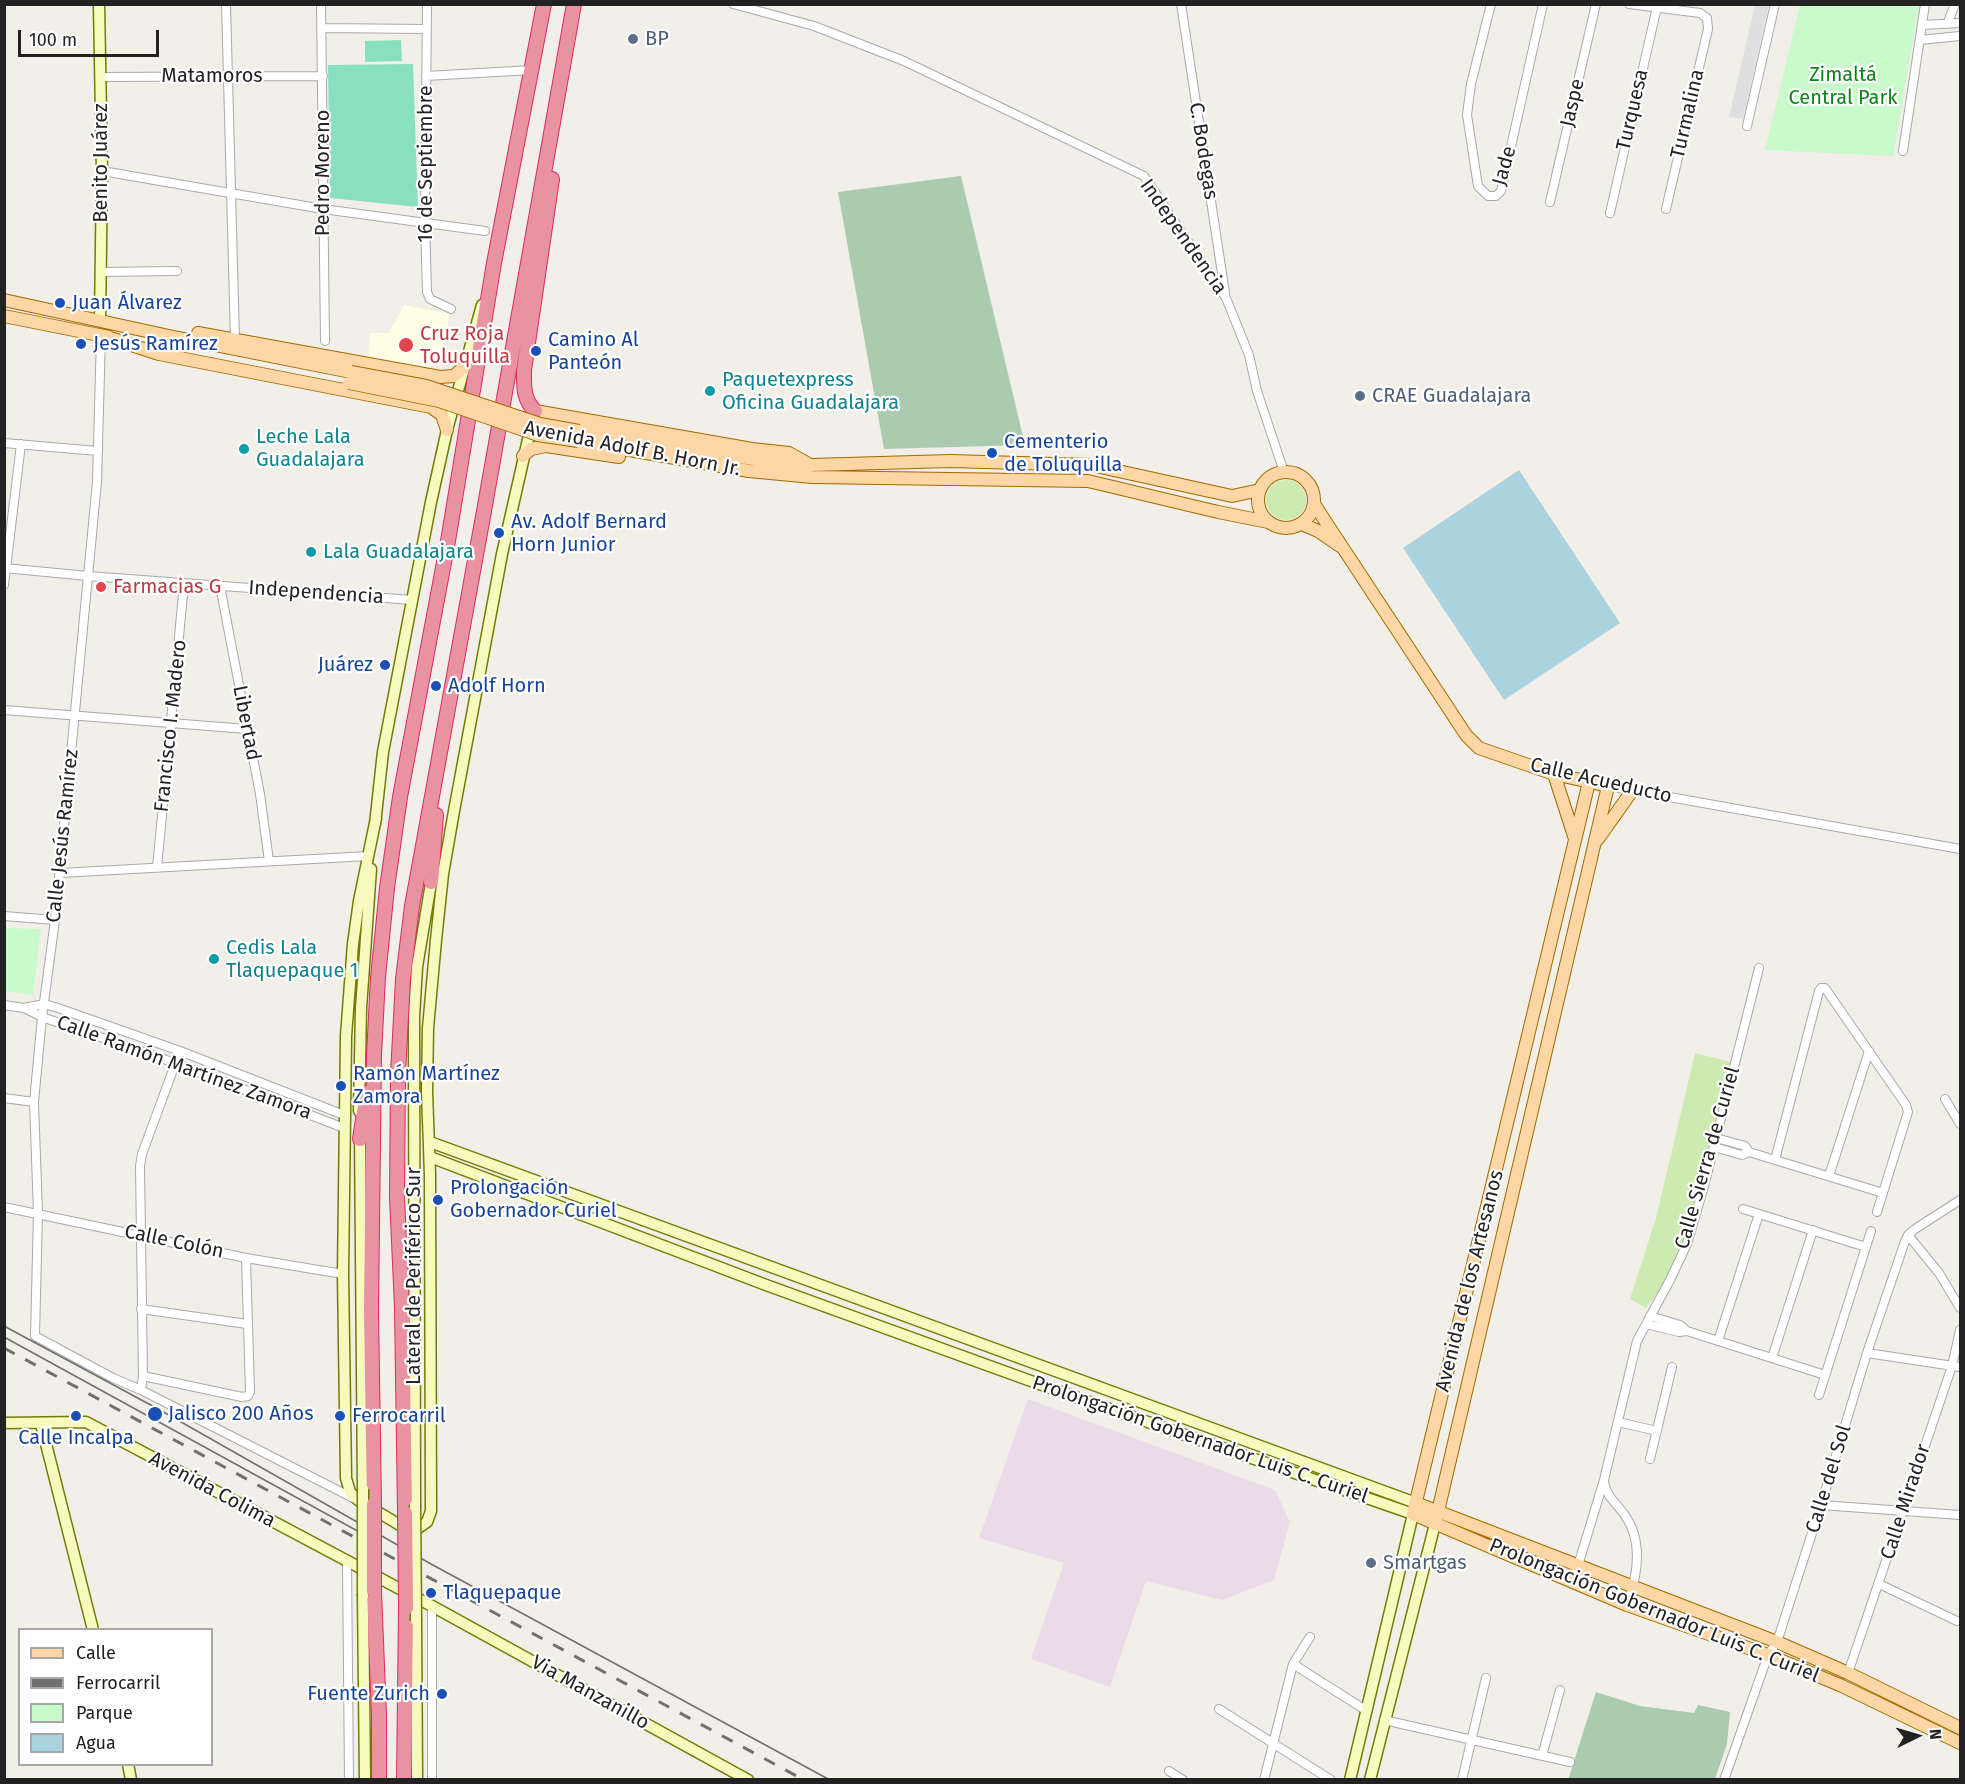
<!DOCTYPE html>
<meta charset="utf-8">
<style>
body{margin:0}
#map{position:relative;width:1965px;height:1784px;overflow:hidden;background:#f2efe9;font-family:"Fira Sans",sans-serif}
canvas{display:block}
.frame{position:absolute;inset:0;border:6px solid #222;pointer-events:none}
.legend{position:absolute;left:18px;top:1628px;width:195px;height:138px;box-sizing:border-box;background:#fff;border:2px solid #a7a7a7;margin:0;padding:8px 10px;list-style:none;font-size:18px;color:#222}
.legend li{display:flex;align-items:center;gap:12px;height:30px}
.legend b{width:30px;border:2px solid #a7a7a7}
.north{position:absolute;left:1887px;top:1706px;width:60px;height:60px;-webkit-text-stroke:4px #fff;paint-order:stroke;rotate:85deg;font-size:16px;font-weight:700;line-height:24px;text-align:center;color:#222}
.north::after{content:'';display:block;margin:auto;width:21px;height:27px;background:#222;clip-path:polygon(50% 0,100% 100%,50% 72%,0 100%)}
.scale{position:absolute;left:18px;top:30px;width:141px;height:27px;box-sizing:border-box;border:3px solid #222;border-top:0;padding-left:8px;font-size:18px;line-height:21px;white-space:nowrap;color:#222;-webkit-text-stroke:4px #fff;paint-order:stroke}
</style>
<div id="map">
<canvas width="1965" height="1784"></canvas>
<div class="frame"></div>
<ul class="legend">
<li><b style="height:8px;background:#fcd6a4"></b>Calle</li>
<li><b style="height:8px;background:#707070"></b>Ferrocarril</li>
<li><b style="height:16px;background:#c8facc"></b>Parque</li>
<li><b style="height:16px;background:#aad3df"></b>Agua</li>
</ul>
<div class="north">N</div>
<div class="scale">100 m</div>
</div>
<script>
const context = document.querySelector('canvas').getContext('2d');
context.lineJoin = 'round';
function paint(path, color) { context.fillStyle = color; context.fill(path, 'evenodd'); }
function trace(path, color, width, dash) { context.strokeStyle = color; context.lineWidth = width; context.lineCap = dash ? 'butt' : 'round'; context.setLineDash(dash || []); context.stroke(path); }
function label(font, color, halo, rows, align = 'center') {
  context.font = font + ' "Fira Sans",sans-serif'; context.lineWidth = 4.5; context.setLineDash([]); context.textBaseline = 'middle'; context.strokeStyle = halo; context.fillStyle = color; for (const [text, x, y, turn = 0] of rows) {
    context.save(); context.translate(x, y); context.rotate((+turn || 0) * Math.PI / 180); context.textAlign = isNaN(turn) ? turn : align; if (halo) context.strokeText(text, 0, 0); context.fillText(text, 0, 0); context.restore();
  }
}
paint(new Path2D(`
 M 1755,5 L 1769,5 L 1743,119 L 1729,117 Z`), '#e0dfdf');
paint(new Path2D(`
 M 1028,1399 L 1275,1490 L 1290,1522 L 1274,1580 L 1222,1600 L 1146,1581 L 1110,1687 L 1031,1659 L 1064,1563 L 979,1538 Z`), '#ebdbe8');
paint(new Path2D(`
 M 404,305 L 450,314 L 439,366 L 414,365 L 369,358 L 370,333 L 389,333 Z`), '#ffffe5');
paint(new Path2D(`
 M1266 500a20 20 0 1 1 40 0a20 20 0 1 1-40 0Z
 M 1695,1053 L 1731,1062 L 1684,1239 L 1664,1285 L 1646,1308 L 1630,1299 L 1656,1218 Z`), '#cdebb0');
paint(new Path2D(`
 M 961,176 L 1025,445 L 884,449 L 838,192 Z
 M 1596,1692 L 1640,1706 L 1694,1713 L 1698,1705 L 1730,1712 L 1727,1744 L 1715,1779 L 1568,1780 Z`), '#aacbaf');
paint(new Path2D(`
 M 1800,5 L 1919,5 L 1893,156 L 1765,150 Z
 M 5,928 L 41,929 L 33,995 L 5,991 Z`), '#c8facc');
paint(new Path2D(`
 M 401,40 L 402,61 L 365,62 L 365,41 Z
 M 413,64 L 418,207 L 330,198 L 328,65 Z`), '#88e0be');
paint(new Path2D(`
 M 1519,470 L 1620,623 L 1504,700 L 1403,548 Z`), '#aad3df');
const street = new Path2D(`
 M 226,4 L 235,340
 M 321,4 L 325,341
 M 427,4 L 425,222 L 427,292 L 430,299 L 451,309
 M 733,4 L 814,26 L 904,61 L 1144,176 L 1226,298 L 1249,355 L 1257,391 L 1284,472
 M 1181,4 L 1225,293
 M 1491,4 L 1471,84 L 1467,115 L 1478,186 L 1488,196 L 1496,196 L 1501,191 L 1543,4
 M 1629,4 L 1700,13 L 1707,18 L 1708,29 L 1666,209
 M 1948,22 L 1955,4
 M 1922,25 L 1960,23
 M 321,28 L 426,29
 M 1920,40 L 1960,36
 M 426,76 L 532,70
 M 101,77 L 323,76
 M 1747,126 L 1775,4
 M 1903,151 L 1925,4
 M 102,171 L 323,209 L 485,231
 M 1550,202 L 1596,4
 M 1610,213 L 1657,7
 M 101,272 L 177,271
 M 101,335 L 97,482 L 55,920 L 42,1017 L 34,1102 L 38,1213 L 35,1336 L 113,1378 L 141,1390 L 353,1498
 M 4,443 L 98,451
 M 4,568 L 88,576 L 412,600
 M 4,585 L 21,444
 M 220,586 L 260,794 L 269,861
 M 4,710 L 247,729
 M 1608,786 L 1960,849
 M 157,868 L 184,584
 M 60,873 L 368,856
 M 4,916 L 55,920
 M 4,1005 L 24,1008 L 44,1004 L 58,1008 L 180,1051 L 344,1115
 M 24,1008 L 42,1017 L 175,1063 L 344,1128
 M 4,1098 L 34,1102
 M 1945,1099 L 1960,1124
 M 1716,1138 L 1745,1146 L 1749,1152 L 1883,1193
 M 1714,1147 L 1742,1155 L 1749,1152
 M 1775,1160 L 1819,991 L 1821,988 L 1825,988 L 1906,1105 L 1908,1112 L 1877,1212
 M 1829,1176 L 1869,1051
 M 4,1207 L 246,1258 L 343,1274
 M 1743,1209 L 1866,1247
 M 1908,1235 L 1939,1273 L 1960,1308
 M 141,1309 L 247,1324
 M 1650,1316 L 1680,1325 L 1687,1331
 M 1646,1324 L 1679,1332 L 1687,1331 L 1825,1375
 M 1718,1341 L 1759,1214
 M 1867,1353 L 1960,1367
 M 1772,1358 L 1813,1230
 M 143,1376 L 242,1397 L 248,1396 L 250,1392 L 246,1258
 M 141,1390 L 143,1376 L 140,1166 L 142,1154 L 180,1051
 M 1819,1395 L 1871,1231
 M 1618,1422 L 1657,1431
 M 1650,1459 L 1672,1367
 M 1604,1482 C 1606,1496 1616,1503 1624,1514 C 1644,1541 1638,1575 1627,1605
 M 1821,1505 L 1960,1515
 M 347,1561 L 349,1780
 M 1573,1582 L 1604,1480 L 1637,1341 L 1670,1280 L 1687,1244 L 1704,1186 L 1759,968
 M 1879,1584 L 1957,1621
 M 432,1606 L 432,1780
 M 1293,1664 L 1367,1711
 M 1848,1673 L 1952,1366 L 1960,1330
 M 1219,1709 L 1331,1780
 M 1384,1720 L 1570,1762
 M 1542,1756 L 1560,1690
 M 1169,1771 L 1183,1780
 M 1264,1780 L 1293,1664 L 1310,1637
 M 1462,1780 L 1486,1678
 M 1724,1780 L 1768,1655 L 1777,1642 L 1821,1505 L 1867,1353 L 1904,1244 L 1908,1235 L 1915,1229 L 1960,1200`);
const secondary = new Path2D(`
 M 99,4 L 102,171 L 100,321
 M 376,818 L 359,901 L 353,944 L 346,1036 L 343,1274 L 346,1478 L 350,1492 L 358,1500 L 408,1530 L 414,1531 L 427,1522 L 431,1511 L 430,1175 L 427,1092 L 428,1028 L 436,940 L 443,874 L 454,811 L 502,554 L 531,426
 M 375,824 L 383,752 L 431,502 L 447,430 L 482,305
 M 359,1111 L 361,1008 L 371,869
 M 360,1133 L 363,1489
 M 430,1142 L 1416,1503
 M 430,1157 L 766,1285 L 1064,1393 L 1413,1514 L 1350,1780
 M 4,1423 L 86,1422 L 432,1606 L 748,1780
 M 41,1424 L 93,1630
 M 415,1505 L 414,1017 L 417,967 L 432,877
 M 363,1596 L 365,1780
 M 416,1621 L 417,1780
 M 128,1764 L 131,1780
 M 1370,1780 L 1435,1524`);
const primary = new Path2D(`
 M 4,300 L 169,336 L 351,372
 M 4,316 L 109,337
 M 198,333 L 440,377 L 454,376 L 463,368
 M 104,336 L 159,354 L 431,407 L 442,415 L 447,430
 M 535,411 L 752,449 L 789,453 L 807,463
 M 579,431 L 778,463 L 811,465 L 950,461 L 1091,465 L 1232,496 L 1260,490
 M 578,441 L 749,471 L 812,477 L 1088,481 L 1218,512 L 1268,522
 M 523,456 L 531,449 L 546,446 L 619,457
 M1258 500a28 28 0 1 1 56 0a28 28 0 1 1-56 0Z
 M 1314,504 L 1466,735 L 1479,748 L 1554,774 L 1608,786 L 1435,1524
 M 1302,524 L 1318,531 L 1340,546
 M 1554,774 L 1575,839
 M 1589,782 L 1413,1514 L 1627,1605 L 1768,1655 L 1842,1686 L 1960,1743
 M 1598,839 L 1632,791
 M 1416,1503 L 1777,1642 L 1848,1673 L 1960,1728`);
const highway = new Path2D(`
 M 535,411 C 523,399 524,387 524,370 L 552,179
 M 431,882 L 436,815
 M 360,1139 L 367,1093
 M 374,1504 L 371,1310 L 374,1055 L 378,977 L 387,888 L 400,797 L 448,541 L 494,263 L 544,4
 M 405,1513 L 402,1308 L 397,1197 L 398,1074 L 403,979 L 412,906 L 484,511 L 574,4
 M 374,1591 L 379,1716 L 379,1780
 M 404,1780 L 406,1608`);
trace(street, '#a9a9a9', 10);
trace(secondary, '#707d05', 13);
trace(primary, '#a06b00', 14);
trace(highway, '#dc2a67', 16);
trace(street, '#fff', 8);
trace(secondary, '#f7fabf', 10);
trace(primary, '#fcd6a4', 12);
trace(highway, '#e892a2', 14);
trace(new Path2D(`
 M 4,1326 L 160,1410 L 431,1564 L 830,1780
 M 4,1337 L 363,1534`), '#707070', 1.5);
trace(new Path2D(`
 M 4,1348 L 804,1780`), '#707070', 3, [12, 12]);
const secondaryBridge = new Path2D(`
 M 415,1505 L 416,1621
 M 363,1596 L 363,1489`);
const primaryBridge = new Path2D(`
 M 351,372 L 426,386 L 540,424 L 579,431
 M 349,383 L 439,401 L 538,435 L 578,441`);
const highwayBridge = new Path2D(`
 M 374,1504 L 374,1591
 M 405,1513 L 406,1608`);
trace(secondaryBridge, '#707d05', 13, []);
trace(primaryBridge, '#a06b00', 14, []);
trace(highwayBridge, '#dc2a67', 16, []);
trace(secondaryBridge, '#f7fabf', 10);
trace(primaryBridge, '#fcd6a4', 12);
trace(highwayBridge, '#e892a2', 14);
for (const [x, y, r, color] of [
 [633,39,6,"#5c6f8a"],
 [60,303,6,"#1a4fb4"],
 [81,344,6,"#1a4fb4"],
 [406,345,8,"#e0444e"],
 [536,351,6,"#1a4fb4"],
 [710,391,6,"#0f9aa8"],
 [1360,396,6,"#5c6f8a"],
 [244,449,6,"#0f9aa8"],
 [992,453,6,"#1a4fb4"],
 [499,533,6,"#1a4fb4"],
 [311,552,6,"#0f9aa8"],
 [101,587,6,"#e0444e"],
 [385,665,6,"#1a4fb4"],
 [436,686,6,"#1a4fb4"],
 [214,959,6,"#0f9aa8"],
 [341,1086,6,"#1a4fb4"],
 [438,1200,6,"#1a4fb4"],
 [155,1414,8,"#1a4fb4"],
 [76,1416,6,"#1a4fb4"],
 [340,1416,6,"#1a4fb4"],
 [1371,1563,6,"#5c6f8a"],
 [431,1593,6,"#1a4fb4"],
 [442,1694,6,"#1a4fb4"]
]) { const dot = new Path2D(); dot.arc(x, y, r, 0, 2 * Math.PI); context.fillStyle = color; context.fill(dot); trace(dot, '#fff', 2); }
label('20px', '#4e5e75', '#fff', [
 ["BP",645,39],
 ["CRAE Guadalajara",1372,396],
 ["Smartgas",1383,1563]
], 'left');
label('20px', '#0c8416', '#fff', [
 ["Zimaltá",1843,75],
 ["Central Park",1843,98]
]);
label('20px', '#222', '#fff', [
 ["Matamoros",212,76],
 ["Jaspe",1573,103,-77],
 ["Turquesa",1633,110,-77],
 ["Turmalina",1688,114,-77],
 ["C. Bodegas",1203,151,81],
 ["Benito Juárez",101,163,-90],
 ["16 de Septiembre",426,164,-90],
 ["Jade",1505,166,-74],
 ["Pedro Moreno",323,173,-90],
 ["Independencia",1183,237,55],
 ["Avenida Adolf B. Horn Jr.",632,449,11],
 ["Independencia",316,593,4],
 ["Libertad",246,723,79],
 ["Francisco I. Madero",171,726,-84],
 ["Calle Acueducto",1601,781,13],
 ["Calle Jesús Ramírez",63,836,-84],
 ["Calle Ramón Martínez Zamora",184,1068,20],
 ["Calle Sierra de Curiel",1708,1158,-74],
 ["Calle Colón",174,1242,12],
 ["Lateral de Periférico Sur",414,1276,-90],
 ["Avenida de los Artesanos",1470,1281,-76],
 ["Prolongación Gobernador Luis C. Curiel",1200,1440,19],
 ["Calle del Sol",1829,1479,-73],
 ["Avenida Colima",212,1490,28],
 ["Calle Mirador",1906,1502,-72],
 ["Prolongación Gobernador Luis C. Curiel",1654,1611,22],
 ["Via Manzanillo",590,1693,29]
]);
label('20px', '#164399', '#fff', [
 ["Juan Álvarez",72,303],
 ["Camino Al",548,340],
 ["Panteón",548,363],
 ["Jesús Ramírez",93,344],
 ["Cementerio",1004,442],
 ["de Toluquilla",1004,465],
 ["Av. Adolf Bernard",511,522],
 ["Horn Junior",511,545],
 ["Juárez",373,665,"right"],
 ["Adolf Horn",448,686],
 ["Ramón Martínez",353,1074],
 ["Zamora",353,1097],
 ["Prolongación",450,1188],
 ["Gobernador Curiel",450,1211],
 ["Jalisco 200 Años",168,1414],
 ["Ferrocarril",352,1416],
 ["Calle Incalpa",76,1438,"center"],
 ["Tlaquepaque",443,1593],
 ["Fuente Zurich",430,1694,"right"]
], 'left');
label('20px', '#be3a42', '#fff', [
 ["Cruz Roja",420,334],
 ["Toluquilla",420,357],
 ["Farmacias G",113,587]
], 'left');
label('20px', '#0d838f', '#fff', [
 ["Paquetexpress",722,380],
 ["Oficina Guadalajara",722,403],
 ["Leche Lala",256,437],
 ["Guadalajara",256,460],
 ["Lala Guadalajara",323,552],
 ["Cedis Lala",226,948],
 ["Tlaquepaque 1",226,971]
], 'left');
</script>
